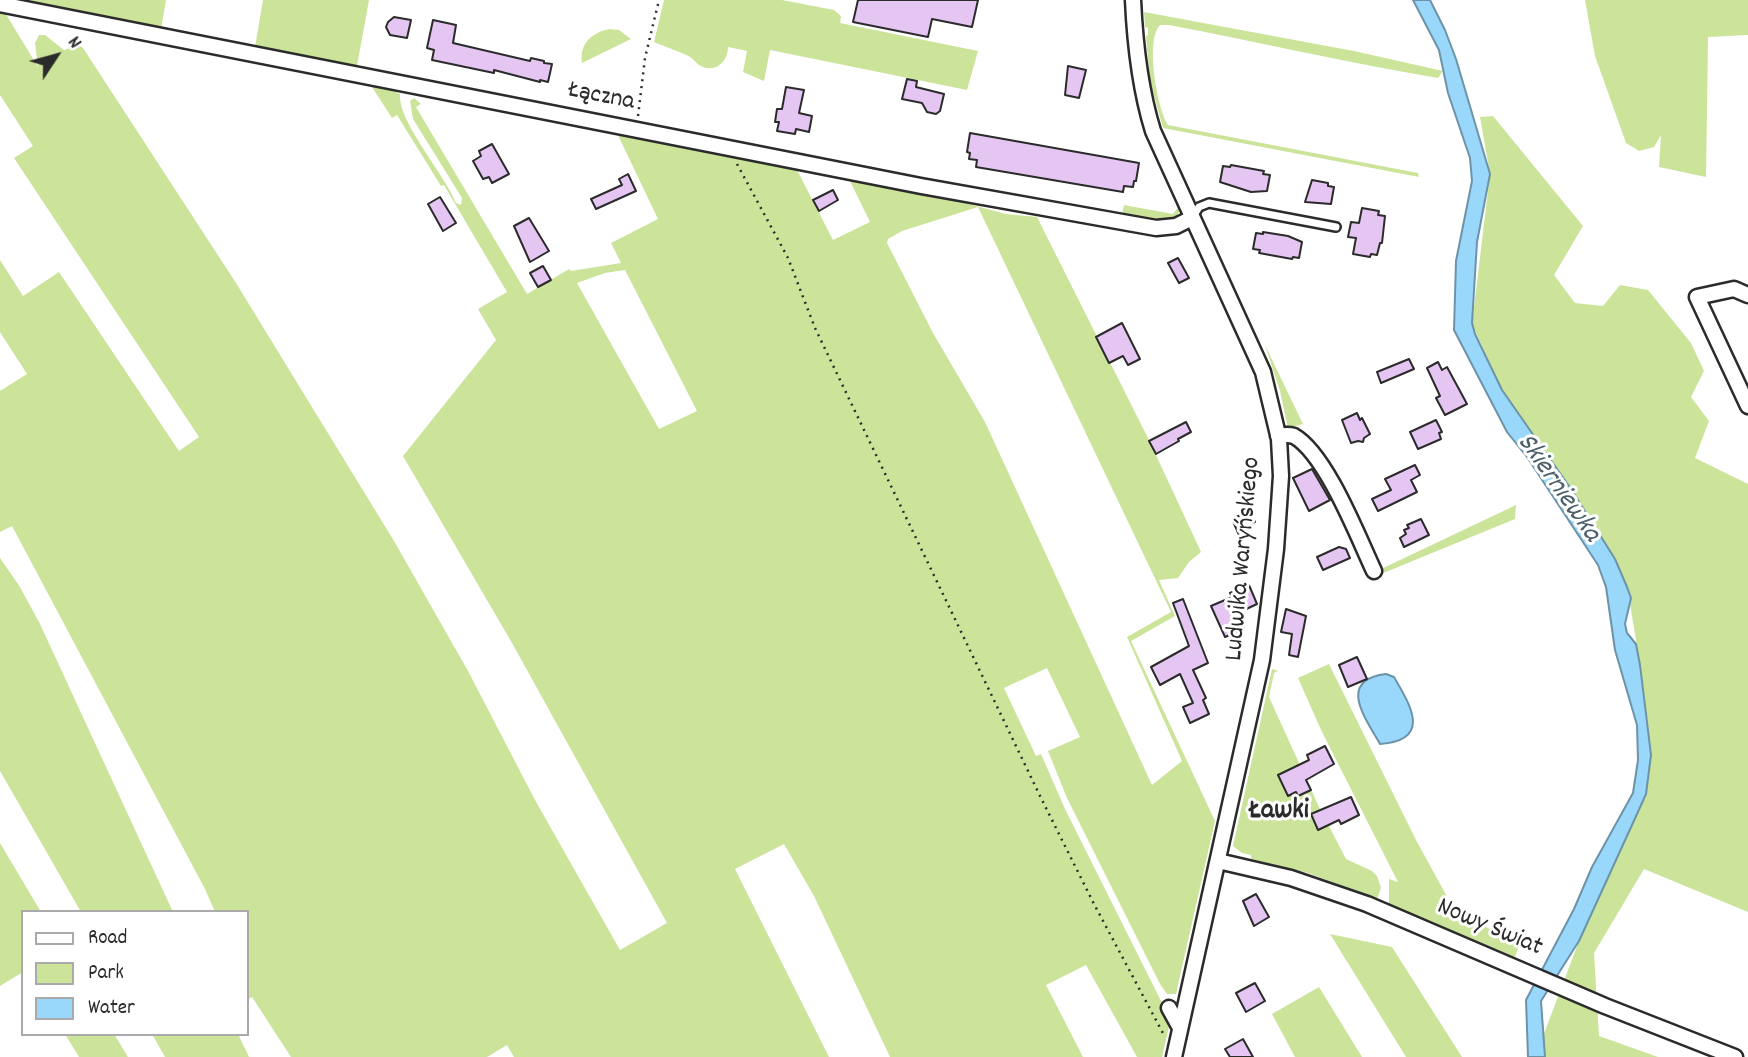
<!DOCTYPE html>
<meta charset="utf-8">
<style>
body{margin:0}
#map{position:relative;width:1748px;height:1057px;overflow:hidden;background:#fff;font-family:Dekko,sans-serif}
canvas{display:block}
.legend{position:absolute;left:21px;top:910px;width:228px;height:126px;box-sizing:border-box;background:#fff;border:2px solid #aaa;margin:0;padding:9px 12px;list-style:none;font-size:21px;color:#2b2b2b}
.legend li{display:flex;align-items:center;gap:14px;height:35px}
.legend b{width:35px;border:2px solid #aaa}
.north{position:absolute;left:21px;top:21px;width:70px;height:70px;-webkit-text-stroke:5px #fff;paint-order:stroke;rotate:54deg;font-size:19px;font-weight:700;line-height:28px;text-align:center;color:#2b2b2b}
.north::after{content:'';display:block;margin:auto;width:24px;height:32px;background:#2b2b2b;clip-path:polygon(50% 0,100% 100%,50% 72%,0 100%)}
</style>
<div id="map">
<canvas width="1748" height="1057"></canvas>
<ul class="legend">
<li><b style="height:9px;background:#fff"></b>Road</li>
<li><b style="height:19px;background:#cbe49a"></b>Park</li>
<li><b style="height:19px;background:#99d8fb"></b>Water</li>
</ul>
<div class="north">N</div>
</div>
<script>
const context = document.querySelector('canvas').getContext('2d');
context.lineJoin = 'round';
function paint(path, color) { context.fillStyle = color; context.fill(path, 'evenodd'); }
function trace(path, color, width, dash) { context.strokeStyle = color; context.lineWidth = width; context.lineCap = dash ? 'butt' : 'round'; context.setLineDash(dash || []); context.stroke(path); }
function label(font, color, halo, rows, align = 'center') {
  context.font = font + ' Dekko,sans-serif'; context.lineWidth = 6; context.setLineDash([]); context.textBaseline = 'middle'; context.strokeStyle = halo; context.fillStyle = color; for (const [text, x, y, turn = 0] of rows) {
    context.save(); context.translate(x, y); context.rotate((+turn || 0) * Math.PI / 180); context.textAlign = isNaN(turn) ? turn : align; if (halo) context.strokeText(text, 0, 0); context.fillText(text, 0, 0); context.restore();
  }
}
paint(new Path2D(`
 M 10,0 L 166,0 L 161,29 Z
 M 263,0 L 369,0 L 357,66 L 255,47 Z
 M 664,0 L 782,0 L 834,10 L 841,16 L 840,23 L 978,51 L 967,90 L 770,50 L 764,81 L 743,72 L 747,51 L 728,47 C 728,60 718,72 703,67 C 697,65 695,60 690,57 C 679,51 665,47 654,42 Z
 M 1585,0 L 1748,0 L 1748,35 L 1708,37 L 1706,177 L 1659,167 L 1661,135 L 1654,147 L 1639,151 L 1626,143 L 1595,56 Z
 M 0,11 L 4,11 L 38,67 L 35,43 L 39,35 L 45,35 L 64,50 L 79,45 L 83,48 L 236,283 L 394,541 L 468,671 L 535,800 L 620,950 L 667,923 L 512,643 L 403,456 L 496,340 L 478,309 L 507,292 L 444,185 L 441,186 L 397,115 L 392,118 L 372,87 L 385,87 L 400,94 C 398,122 444,173 456,203 L 461,205 L 462,198 L 413,119 L 410,101 L 414,98 L 421,104 L 416,107 L 527,294 L 569,269 L 571,271 L 621,263 L 611,243 L 658,219 L 616,131 L 738,157 L 795,166 L 833,240 L 870,222 L 848,177 L 920,191 L 1006,214 L 1037,217 L 1149,440 L 1201,552 L 1189,562 L 1178,578 L 1159,580 L 1175,616 L 1131,641 L 1215,821 L 1176,994 L 1167,994 L 1160,984 L 1067,798 L 1048,751 L 1080,737 L 1047,668 L 1004,688 L 1036,756 L 1041,754 L 1065,809 L 1166,1011 L 1170,1022 L 1162,1057 L 1137,1057 L 1086,965 L 1046,985 L 1083,1057 L 890,1057 L 814,896 L 784,844 L 735,869 L 829,1057 L 514,1057 L 507,1045 L 487,1057 L 291,1057 L 252,997 L 247,1000 L 247,912 L 215,912 L 205,889 L 12,526 L 0,532 L 0,391 L 27,374 L 0,332 L 0,260 L 23,296 L 59,272 L 179,451 L 199,437 L 14,158 L 33,146 L 0,95 ZM 978,207 L 1171,612 L 1127,637 L 1182,761 L 1152,785 L 985,422 L 933,333 L 887,243 L 888,239 L 902,231 ZM 625,270 L 697,411 L 659,429 L 577,283 L 605,273 Z
 M 1144,12 L 1354,51 L 1443,71 L 1438,78 C 1348,63 1258,42 1169,25 L 1160,25 C 1145,40 1157,108 1168,125 L 1418,173 L 1419,177 L 1163,128 L 1150,81 L 1146,36 L 1148,35 L 1148,28 L 1145,27 Z
 M 610,29 L 619,30 L 631,39 L 582,63 C 579,44 592,32 610,29 Z
 M 1493,116 L 1583,226 L 1554,275 L 1575,303 L 1603,306 L 1620,285 L 1648,290 L 1691,343 L 1704,371 L 1691,397 L 1709,421 L 1695,458 L 1748,484 L 1748,912 L 1644,869 L 1594,953 L 1599,1036 L 1658,1057 L 1545,1057 L 1542,1039 L 1579,941 L 1646,794 L 1651,755 L 1640,664 L 1627,586 L 1615,559 L 1571,489 L 1502,390 L 1472,324 L 1490,174 L 1480,117 Z
 M 1124,205 L 1173,214 L 1180,205 L 1181,208 C 1171,233 1142,220 1122,215 Z
 M 1265,345 L 1303,424 L 1288,428 L 1280,391 Z
 M 1516,505 L 1515,519 L 1376,576 L 1379,570 Z
 M 0,558 L 20,587 L 40,624 L 173,912 L 81,912 L 0,771 Z
 M 1329,664 L 1416,840 L 1456,913 L 1520,943 L 1515,957 L 1389,904 L 1389,879 L 1398,882 L 1322,732 L 1298,678 Z
 M 1272,669 L 1278,671 L 1274,673 L 1269,697 L 1319,807 L 1346,859 L 1372,871 L 1377,876 L 1381,888 L 1377,899 L 1308,873 L 1251,859 L 1251,855 L 1242,853 L 1233,846 Z
 M 0,843 L 41,912 L 23,912 L 23,972 L 0,986 Z
 M 1330,934 L 1392,947 L 1462,1057 L 1406,1057 Z
 M 1319,987 L 1362,1057 L 1295,1057 L 1272,1014 Z
 M 65,1034 L 114,1034 L 128,1057 L 79,1057 Z
 M 152,1034 L 238,1034 L 249,1057 L 165,1057 Z`), '#cbe49a');
const water = new Path2D(`
 M 1413,0 L 1430,0 L 1445,30 L 1456,59 L 1490,174 L 1477,242 L 1472,323 L 1475,334 L 1502,390 L 1571,489 L 1615,559 L 1627,587 L 1631,598 L 1625,624 L 1627,633 L 1636,644 L 1640,665 L 1651,755 L 1646,794 L 1637,814 L 1579,941 L 1541,1001 L 1545,1057 L 1528,1057 L 1526,1000 L 1574,909 L 1592,867 L 1633,793 L 1638,760 L 1637,725 L 1615,650 L 1606,587 L 1598,565 L 1527,457 L 1507,432 L 1454,330 L 1456,261 L 1472,181 L 1470,158 L 1448,93 L 1439,50 Z
 M 1386,674 L 1394,677 C 1411,706 1432,740 1380,744 C 1366,719 1336,680 1386,674 Z`);
paint(water, '#99d8fb');
trace(water, '#6d93a8', 2);
const building = new Path2D(`
 M 858,0 L 978,0 L 972,27 L 932,19 L 928,37 L 853,22 Z
 M 394,17 L 411,20 L 407,38 L 390,35 L 386,27 L 388,22 Z
 M 433,20 L 456,25 L 453,43 L 530,61 L 531,58 L 544,61 L 544,63 L 552,64 L 548,82 L 540,80 L 540,82 L 494,70 L 494,73 L 432,60 L 434,50 L 427,48 Z
 M 1068,66 L 1086,70 L 1079,98 L 1065,95 Z
 M 907,79 L 917,81 L 916,87 L 944,94 L 940,111 L 936,114 L 927,112 L 922,103 L 902,99 Z
 M 786,87 L 804,90 L 799,113 L 812,116 L 809,132 L 796,129 L 795,134 L 777,131 L 779,122 L 775,122 L 777,109 L 782,109 Z
 M 970,133 L 1139,163 L 1136,181 L 1134,181 L 1133,187 L 1124,186 L 1123,192 L 976,167 L 977,160 L 969,159 L 970,153 L 967,152 Z
 M 492,144 L 509,174 L 492,183 L 489,177 L 483,179 L 473,161 L 481,156 L 479,151 Z
 M 1231,165 L 1264,171 L 1263,174 L 1270,175 L 1267,191 L 1251,192 L 1220,182 L 1223,166 L 1230,167 Z
 M 628,174 L 636,191 L 596,209 L 591,199 L 622,185 L 619,179 Z
 M 1312,180 L 1328,183 L 1328,186 L 1334,187 L 1331,204 L 1305,202 Z
 M 833,190 L 838,200 L 819,211 L 813,200 Z
 M 440,197 L 456,223 L 443,231 L 428,204 Z
 M 1362,208 L 1379,211 L 1378,215 L 1385,216 L 1382,243 L 1380,243 L 1377,255 L 1371,254 L 1370,257 L 1353,254 L 1356,238 L 1348,237 L 1351,222 L 1359,223 Z
 M 529,218 L 549,251 L 530,262 L 514,226 Z
 M 1263,232 L 1288,236 L 1302,242 L 1299,258 L 1293,257 L 1292,259 L 1259,253 L 1260,250 L 1253,249 L 1256,233 L 1263,234 Z
 M 1178,258 L 1189,278 L 1179,283 L 1168,263 Z
 M 543,266 L 551,280 L 538,287 L 530,273 Z
 M 1122,323 L 1140,359 L 1128,365 L 1123,356 L 1109,363 L 1096,337 Z
 M 1409,359 L 1414,369 L 1381,383 L 1377,372 Z
 M 1438,362 L 1442,370 L 1447,367 L 1467,404 L 1445,415 L 1436,398 L 1440,396 L 1427,368 Z
 M 1357,413 L 1360,420 L 1362,418 L 1370,434 L 1364,438 L 1363,442 L 1358,441 L 1351,443 L 1342,420 Z
 M 1436,420 L 1442,432 L 1439,433 L 1441,439 L 1418,449 L 1410,432 Z
 M 1186,422 L 1191,432 L 1178,439 L 1179,441 L 1156,454 L 1149,441 Z
 M 1415,465 L 1420,475 L 1411,480 L 1417,492 L 1378,511 L 1372,499 L 1391,490 L 1385,479 Z
 M 1312,469 L 1330,500 L 1309,511 L 1293,478 Z
 M 1249,511 L 1255,522 L 1248,526 L 1250,530 L 1239,535 L 1232,519 Z
 M 1421,519 L 1429,535 L 1404,547 L 1400,538 L 1406,534 L 1404,530 L 1409,528 L 1407,525 Z
 M 1339,547 L 1346,549 L 1350,558 L 1323,570 L 1317,557 Z
 M 1249,585 L 1257,604 L 1240,612 L 1242,615 L 1239,617 L 1244,629 L 1225,637 L 1211,606 L 1232,597 L 1230,593 Z
 M 1183,599 L 1208,663 L 1193,670 L 1206,698 L 1203,700 L 1209,714 L 1190,723 L 1183,707 L 1193,703 L 1180,674 L 1160,685 L 1151,667 L 1189,646 L 1173,603 Z
 M 1286,609 L 1306,616 L 1298,657 L 1289,655 L 1292,634 L 1281,632 Z
 M 1357,657 L 1367,679 L 1348,687 L 1339,665 Z
 M 1325,746 L 1334,764 L 1306,780 L 1311,790 L 1298,796 L 1296,792 L 1288,796 L 1278,775 L 1309,760 L 1307,755 Z
 M 1351,797 L 1359,815 L 1341,824 L 1339,820 L 1318,830 L 1311,814 Z
 M 1256,894 L 1269,917 L 1254,926 L 1243,901 Z
 M 1255,983 L 1265,1001 L 1246,1012 L 1236,993 Z
 M 1243,1039 L 1253,1057 L 1230,1057 L 1225,1049 Z`);
paint(building, '#e5c6f3');
trace(building, '#2b2b2b', 2);
const service = new Path2D(`
 M 1192,218 L 1199,207 L 1209,203 L 1336,227`);
const minor = new Path2D(`
 M 1133,0 C 1135,44 1140,89 1153,131 L 1263,372 L 1279,439 L 1281,476 L 1276,549 L 1262,660 L 1174,1057
 M 0,4 L 921,186 L 1156,228 L 1176,226 L 1192,218
 M 1748,295 L 1734,289 L 1697,297 L 1748,406
 M 1278,436 C 1284,435 1288,434 1294,436 C 1326,454 1358,537 1374,571
 M 1218,861 L 1291,878 L 1367,904 L 1605,1006 L 1735,1057
 M 1169,1008 L 1180,1028`);
trace(service, '#2b2b2b', 12);
trace(minor, '#2b2b2b', 19);
trace(new Path2D(`
 M 638,116 L 645,58 L 659,0
 M 737,164 L 788,258 L 815,328 L 1041,798 L 1094,904 L 1165,1037`), '#2b2b2b', 2.5, [2, 5]);
trace(service, '#fff', 7);
trace(minor, '#fff', 14);
label('26px', '#2b2b2b', '#fff', [
 ["Łączna",601,98,11],
 ["Ludwika Waryńskiego",1245,559,-85],
 ["Nowy Świat",1489,929,23]
]);
label('italic 28px', '#4c5f69', '#fff', [
 ["Skierniewka",1557,489,55]
]);
label('bold 28px', '#2b2b2b', '#fff', [
 ["Ławki",1279,813]
]);
</script>
